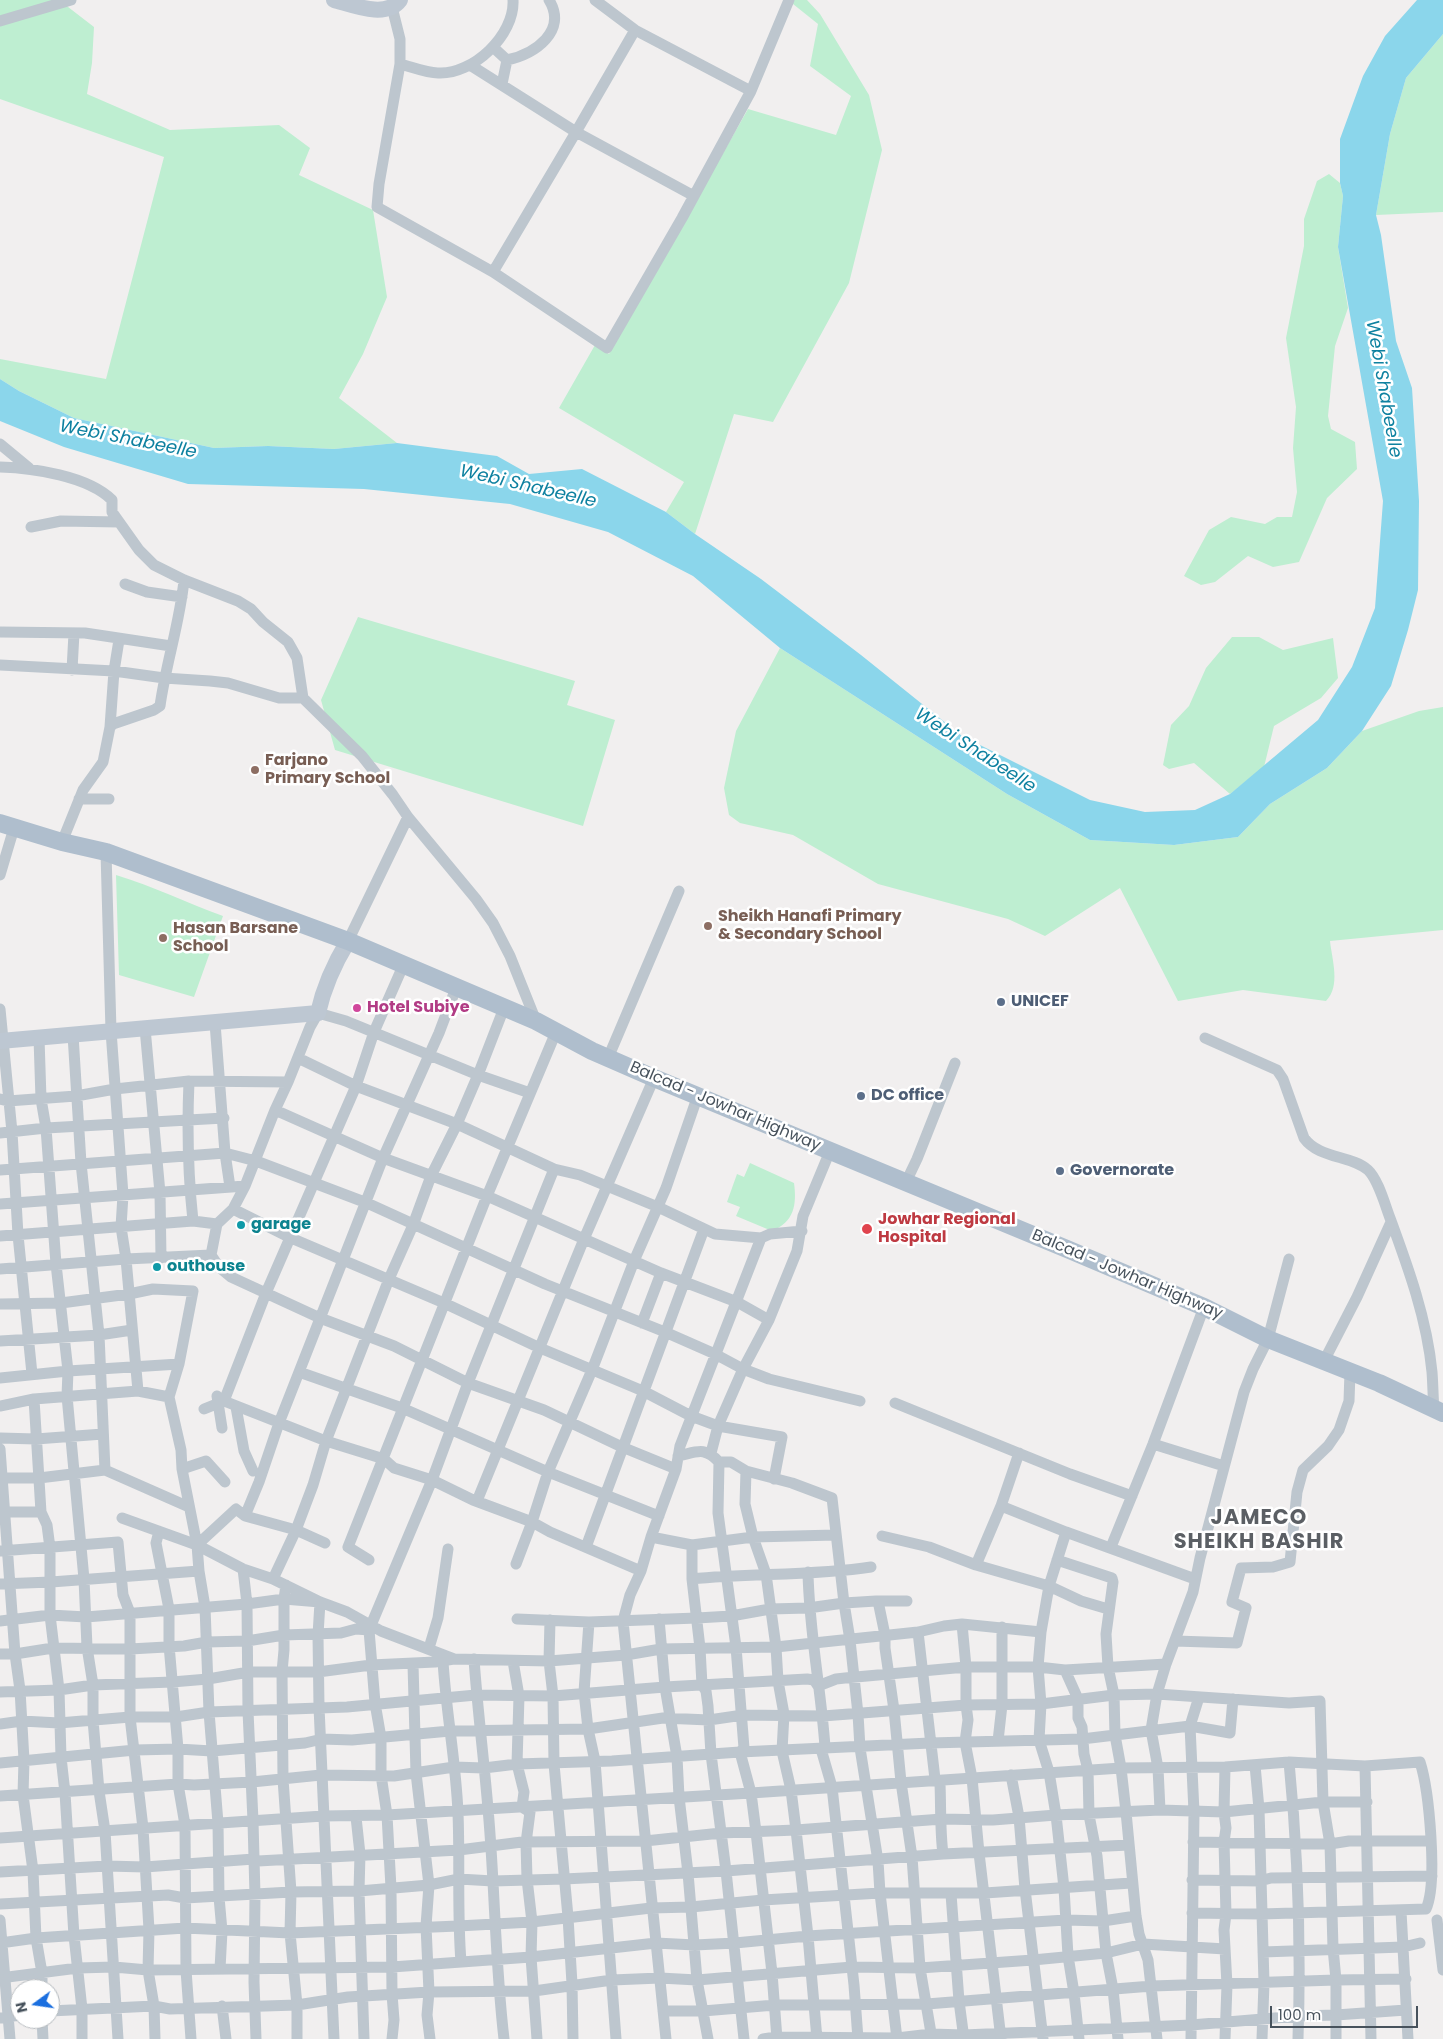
<!DOCTYPE html>
<style>
body{margin:0}
#map{position:relative;width:1443px;height:2039px;overflow:hidden;background:#f1efef;font-family:Poppins,sans-serif}
canvas{display:block}
.north{position:absolute;left:10px;top:1979px;width:50px;height:50px;box-sizing:border-box;background:#fff;border:1px solid #b5babe;border-radius:50%;rotate:256deg;font-size:14px;font-weight:700;line-height:20px;text-align:center;color:#47525c}
.north::after{content:'';display:block;margin:auto;width:18px;height:22px;background:#1b6fdf;clip-path:polygon(50% 0,100% 100%,50% 72%,0 100%)}
.scale{position:absolute;left:1270px;top:2006px;width:148px;height:22px;box-sizing:border-box;border:2px solid #47525c;border-top:0;padding-left:6px;font-size:15px;line-height:18px;white-space:nowrap;color:#47525c;-webkit-text-stroke:4px #fff;paint-order:stroke}
</style>
<div id="map">
<canvas width="1443" height="2039"></canvas>
<div class="north">N</div>
<div class="scale">100 m</div>
</div>
<script>
const context = document.querySelector('canvas').getContext('2d');
context.lineJoin = 'round';
function paint(path, color) { context.fillStyle = color; context.fill(path, 'evenodd'); }
function trace(path, color, width, dash) { context.strokeStyle = color; context.lineWidth = width; context.lineCap = dash ? 'butt' : 'round'; context.setLineDash(dash || []); context.stroke(path); }
function label(font, color, halo, rows, align = 'center') {
  context.font = font + ' Poppins,sans-serif'; context.lineWidth = 5; context.setLineDash([]); context.textBaseline = 'middle'; context.strokeStyle = halo; context.fillStyle = color; for (const [text, x, y, turn = 0] of rows) {
    context.save(); context.translate(x, y); context.rotate((+turn || 0) * Math.PI / 180); context.textAlign = isNaN(turn) ? turn : align; if (halo) context.strokeText(text, 0, 0); context.fillText(text, 0, 0); context.restore();
  }
}
paint(new Path2D(`
 M 0,0 L 59,0 L 94,27 L 92,63 L 87,94 L 170,130 L 279,125 L 310,148 L 299,175 L 373,210 L 387,297 L 363,354 L 339,398 L 397,443 L 334,449 L 268,446 L 214,448 L 74,418 L 19,391 L 0,379 L 0,359 L 106,379 L 164,157 L 0,99 Z
 M 788,0 L 807,0 L 820,14 L 869,95 L 882,150 L 849,283 L 773,422 L 734,414 L 695,534 L 666,512 L 684,482 L 559,408 L 595,345 L 609,354 L 748,109 L 836,135 L 851,96 L 810,66 L 818,24 Z
 M 1443,34 L 1443,212 L 1376,215 L 1390,134 L 1406,78 Z
 M 1329,174 L 1340,183 L 1343,196 L 1338,247 L 1348,308 L 1335,346 L 1328,416 L 1331,429 L 1355,442 L 1357,469 L 1327,498 L 1299,562 L 1273,567 L 1248,556 L 1215,582 L 1201,585 L 1184,576 L 1209,530 L 1231,517 L 1265,524 L 1277,517 L 1292,517 L 1297,492 L 1293,448 L 1296,407 L 1286,338 L 1304,246 L 1304,219 L 1317,181 Z
 M 358,617 L 575,681 L 567,705 L 615,720 L 583,826 L 335,750 L 321,700 Z
 M 1232,637 L 1259,637 L 1283,650 L 1333,638 L 1338,678 L 1321,698 L 1274,726 L 1264,767 L 1230,794 L 1194,763 L 1169,769 L 1163,765 L 1171,725 L 1189,706 L 1206,668 Z
 M 780,648 L 1007,794 L 1090,840 L 1174,845 L 1238,837 L 1270,804 L 1327,768 L 1362,731 L 1419,711 L 1443,707 L 1443,930 L 1330,941 C 1332,960 1341,986 1326,1001 L 1243,990 L 1178,1001 L 1120,888 L 1045,936 L 1008,919 L 878,884 L 793,835 L 740,823 L 729,815 L 724,788 L 736,731 Z
 M 116,875 C 153,886 187,903 223,916 L 194,997 L 119,975 Z
 M 750,1163 L 794,1183 C 797,1205 794,1222 772,1231 L 736,1216 L 740,1207 L 727,1202 L 737,1174 L 744,1177 Z`), '#beeed1');
paint(new Path2D(`
 M 1417,0 L 1443,0 L 1443,34 L 1406,78 L 1390,134 L 1376,215 L 1381,235 L 1396,341 L 1412,388 L 1419,501 L 1418,590 L 1408,630 L 1391,686 L 1362,731 L 1327,768 L 1270,804 L 1238,837 L 1174,845 L 1090,840 L 1007,794 L 780,648 L 693,576 L 608,532 L 510,504 L 364,489 L 188,484 L 64,447 L 0,421 L 0,379 L 19,391 L 74,418 L 214,448 L 268,446 L 334,449 L 397,443 L 497,456 L 529,474 L 582,469 L 666,512 L 695,534 L 761,579 L 861,655 L 962,736 L 1090,800 L 1145,812 L 1195,810 L 1230,794 L 1318,720 L 1352,667 L 1375,608 L 1383,501 L 1338,247 L 1343,196 L 1340,183 L 1340,139 L 1363,76 L 1385,36 Z`), '#8bd6eb');
trace(new Path2D(`
 M 595,0 L 635,30 L 751,91
 M 392,7 L 400,39 L 400,64 L 379,184 L 377,207 L 493,272 L 607,348 L 682,218 L 751,91 L 789,0
 M 0,21 L 71,0
 M 494,48 L 507,60 C 535,54 568,31 549,0
 M 400,64 C 412,67 426,73 438,73 C 473,75 515,35 513,0
 M 470,65 L 576,132 L 694,196
 M 502,84 L 507,60
 M 493,272 L 576,132 L 635,30
 M 0,444 L 29,468
 M 0,467 C 33,468 88,476 112,500 L 112,512 L 139,550 L 154,565 L 184,580 L 238,601 L 251,609 L 263,622 L 288,642 L 297,658 L 303,698 L 362,756 L 393,795 L 408,817 L 476,899 L 493,923 L 510,956 L 536,1021
 M 31,527 L 61,521 L 119,522
 M 125,584 L 147,592 L 182,597
 M 0,632 L 85,633 L 171,646
 M 0,665 L 114,671 L 164,678 L 210,681 L 228,683 L 279,698 L 303,698
 M 72,670 L 74,633
 M 110,727 L 114,671 L 119,640
 M 79,799 L 109,799
 M 62,842 L 83,790 L 103,762 L 110,727 L 113,724 L 154,710 L 160,706 C 166,663 180,622 184,580
 M 106,852 L 111,1031 L 123,1195 L 121,1227 L 126,1259 L 138,1391
 M 0,875 L 14,828
 M 348,941 L 408,817
 M 0,1009 L 12,1132 L 18,1235 L 32,1374
 M 215,1023 L 225,1153 L 230,1187
 M 145,1028 L 160,1193 L 161,1258
 M 73,1035 L 81,1163 L 99,1335 L 105,1470
 M 39,1038 L 41,1099 L 46,1128 L 56,1264 L 68,1371 L 67,1396 L 84,1579 L 87,1647 L 93,1685 L 93,1720 L 99,1791 L 105,1831 L 118,2039
 M 1205,1038 L 1277,1070 L 1283,1079 L 1304,1138 C 1319,1159 1351,1155 1368,1170 C 1378,1179 1385,1205 1390,1218 C 1408,1267 1427,1319 1432,1372 C 1433,1385 1433,1398 1434,1410
 M 298,1058 L 356,1086 L 457,1124 L 554,1169 L 580,1175 L 658,1207 L 715,1234 L 761,1238
 M 608,1058 L 679,891
 M 189,1081 C 187,1128 188,1175 193,1221
 M 0,1099 L 8,1101 L 76,1096 L 115,1089 L 189,1081 L 288,1082
 M 275,1110 L 383,1158 L 487,1196 L 661,1273 L 737,1302 L 769,1320
 M 0,1133 L 46,1128 L 224,1118
 M 0,1170 L 225,1153 L 256,1161 L 367,1203 L 545,1284 L 665,1332 L 715,1354 L 743,1369 L 769,1379 L 860,1401
 M 906,1182 L 917,1159 L 955,1063
 M 0,1204 L 245,1186
 M 233,1209 L 291,1238 L 444,1303 L 540,1348 L 643,1391 L 691,1416 L 718,1426 L 782,1437 L 774,1479
 M 0,1236 L 193,1221 L 217,1224
 M 211,1255 L 219,1267 L 231,1277 L 320,1318 L 394,1346 L 468,1383 L 544,1410 L 622,1447 L 676,1469
 M 211,1255 L 217,1224 L 233,1209 L 245,1186 L 275,1110 L 288,1082 L 310,1027 L 318,1013 L 346,1021 L 478,1075 L 530,1093
 M 0,1269 L 126,1259 L 211,1255
 M 0,1304 L 61,1303 L 129,1294 L 153,1289 L 193,1291 L 179,1364 L 169,1397 L 181,1450 L 182,1469 L 197,1545 L 199,1571 L 205,1607 L 209,1712 L 218,1823 L 219,1897 L 222,1931 L 220,1969
 M 642,1323 L 661,1273
 M 0,1341 L 99,1335 L 132,1330
 M 1324,1361 L 1357,1297 L 1391,1222
 M 299,1372 L 402,1408 L 548,1472 L 659,1516
 M 0,1378 L 68,1371 L 179,1364
 M 217,1396 L 222,1428
 M 34,1399 L 41,1512 L 47,1525 L 50,1548 L 50,1615 L 59,1690 L 61,1757 L 65,1793 L 74,1936 L 82,2009 L 82,2039
 M 224,1401 L 326,1441 L 384,1459 L 394,1468 L 432,1480 L 473,1500 L 532,1522 L 550,1532 L 641,1571
 M 895,1403 L 1070,1474 L 1132,1496
 M 0,1406 L 34,1399 L 138,1391 L 169,1397
 M 236,1407 L 244,1451 L 253,1471
 M 204,1409 L 224,1401 L 266,1293 L 356,1086 L 374,1032 L 403,966
 M 0,1438 L 36,1439 L 103,1434
 M 1153,1444 L 1224,1466
 M 0,1449 L 15,1654 L 20,1690 L 24,1760 L 23,1795 L 33,1871 L 36,1938 L 42,1973 L 42,1989
 M 711,1453 L 718,1426 L 743,1369 L 769,1320 L 797,1251 L 803,1216 L 830,1151
 M 1019,1453 L 1001,1506 L 1066,1532 L 1195,1579
 M 678,1456 C 697,1452 704,1446 719,1462 L 731,1462 L 746,1471 L 792,1483 L 832,1498 L 844,1603 L 850,1640 L 858,1714 L 860,1748 L 878,1861 L 880,1893 L 897,2039
 M 719,1462 L 718,1513 L 736,1647 L 744,1748 L 740,1752 L 751,1793 L 756,1832 L 772,1973 L 777,2039
 M 182,1469 L 206,1461 L 225,1482
 M 746,1471 L 745,1504 L 753,1537 L 766,1574 L 776,1647 L 778,1681 L 784,1714 L 782,1751 L 791,1790 L 796,1830 L 808,1936 L 817,2039
 M 0,1478 L 39,1478 L 105,1470 L 189,1507
 M 477,1501 L 584,1239 L 654,1078
 M 0,1512 L 41,1512
 M 245,1516 L 259,1482 L 279,1423 L 383,1158 L 439,1033 L 456,988
 M 122,1518 L 197,1545 L 243,1569 L 273,1579 L 320,1602 L 347,1612 L 381,1631 L 454,1659
 M 159,1531 L 156,1543 L 169,1609 L 169,1645 L 178,1749 L 178,1784 L 185,1825 L 186,1970 L 191,2039
 M 1066,1532 L 1049,1586 L 1041,1632 L 1038,1667 L 1041,1704 L 1039,1740 L 1049,1772 L 1056,1815 L 1064,1888 L 1068,1956 L 1074,1993 L 1079,2039
 M 882,1536 L 929,1547 L 976,1565 L 1049,1586 L 1081,1601 L 1108,1609
 M 651,1537 L 692,1545 L 753,1537 L 836,1535
 M 197,1545 L 236,1509 L 245,1516 L 296,1530 L 325,1543
 M 692,1545 L 692,1579 L 700,1648 L 702,1685 L 706,1691 L 708,1706 L 711,1754 L 726,1871 L 744,2039
 M 586,1547 L 704,1229
 M 1111,1547 L 1153,1444 L 1204,1307
 M 0,1551 L 118,1542 L 123,1595 L 130,1613 L 130,1717 L 143,1828 L 149,1930 L 148,1970 L 154,2006 L 155,2039
 M 369,1560 L 348,1547 L 487,1196 L 556,1032
 M 1057,1560 L 1112,1578 L 1113,1582 L 1106,1634 L 1108,1667 L 1114,1695 L 1115,1735 L 1121,1768 L 1126,1812 L 1136,1916 L 1139,1934 L 1148,1960 L 1157,2039
 M 516,1564 L 532,1522 L 548,1472 L 592,1370 L 634,1261 L 666,1188 L 698,1095
 M 976,1565 L 1001,1506
 M 243,1569 L 247,1604 L 248,1711 L 253,1821 L 255,1895 L 254,1982 L 256,2039
 M 808,1572 C 809,1631 821,1689 825,1747 L 821,1749 L 832,1787 L 854,1985 L 858,2039
 M 273,1579 L 296,1530 L 313,1485 L 326,1441 L 389,1279 L 413,1225 L 431,1176 L 457,1124 L 478,1075 L 504,1008
 M 692,1579 C 752,1573 812,1576 871,1567
 M 0,1584 L 51,1582 L 199,1571
 M 286,1585 L 284,1599 L 284,1650 L 282,1672 L 283,1779 L 291,1892 L 290,1933 L 297,2005 L 297,2039
 M 878,1601 L 885,1635 L 885,1648 L 894,1710 L 901,1782 L 912,1857 L 920,1968 L 932,2039
 M 517,1619 L 589,1622 L 697,1618 L 731,1616 L 770,1609 L 808,1608 L 844,1603 L 876,1601 L 907,1601
 M 659,1619 L 665,1687 L 677,1757 L 679,1797 L 688,1873 L 697,1980 L 708,2039
 M 550,1620 L 549,1661 L 553,1696 L 554,1764 L 568,1917 L 572,1984 L 573,2039
 M 0,1621 L 50,1615 L 86,1617 L 247,1604 L 284,1599 L 320,1602 L 318,1635 L 319,1707 L 334,2039
 M 589,1622 L 584,1692 L 588,1729 L 595,1761 L 616,2039
 M 962,1624 L 966,1667 L 966,1705 L 968,1720 L 965,1742 L 972,1778 L 979,1853 L 1001,2039
 M 918,1632 L 935,1779 L 940,1784 C 941,1808 940,1831 943,1854
 M 1175,1641 L 1237,1643 L 1246,1608 L 1232,1602 L 1241,1568 L 1273,1567 L 1290,1562 L 1297,1492 L 1303,1470 L 1328,1446 L 1339,1430 L 1349,1401 L 1350,1372
 M 429,1648 L 438,1618 L 448,1549
 M 0,1654 L 15,1654 L 53,1648 L 130,1649 L 184,1646 L 207,1642 L 247,1641 L 284,1635 L 341,1633 L 356,1629 L 369,1630
 M 474,1659 C 478,1717 486,1775 490,1834 C 495,1902 496,1971 504,2039
 M 443,1661 C 446,1712 456,1762 458,1813 C 460,1863 457,1912 461,1962
 M 513,1661 L 519,1696 L 517,1764 L 524,1792 L 522,1807 L 530,1812 L 526,1843 L 527,1879 L 532,1922 L 531,1957 L 537,2039
 M 413,1664 L 416,1773 L 429,1885 L 426,1926 L 429,1992 L 427,2015 L 430,2039
 M 1065,1670 L 1078,1699 L 1078,1718 L 1082,1727 L 1084,1754 L 1088,1770 L 1089,1815 L 1097,1856 L 1106,1953 L 1113,1989 L 1118,2039
 M 0,1692 L 59,1690 L 93,1685 L 172,1682 L 208,1679 L 249,1672 L 318,1672 L 371,1665 L 435,1662 L 454,1659 L 549,1661 L 626,1655 L 661,1649 L 776,1647 L 918,1632 L 944,1626 L 962,1624 L 1041,1632
 M 0,1724 L 22,1721 L 59,1723 L 130,1717 L 176,1717 L 209,1712 L 347,1707 L 476,1695 L 553,1696 L 665,1687 L 807,1679 L 814,1680 L 818,1686 L 836,1679 L 845,1678 L 966,1667 L 1038,1667 L 1065,1670 L 1166,1664
 M 998,1741 L 1002,1705 L 1002,1627
 M 1289,1762 C 1298,1853 1301,1947 1298,2039
 M 0,1763 L 135,1750 L 178,1749 L 212,1751 L 305,1743 L 322,1739 L 352,1740 L 450,1731 L 588,1729 L 663,1718 L 709,1720 L 743,1715 L 823,1716 L 966,1705 L 1041,1704 L 1114,1695 L 1157,1694 L 1289,1703 L 1320,1701 L 1323,1802 L 1330,1844 L 1333,1948 L 1336,1980 L 1336,2039
 M 1255,1765 L 1259,1809 L 1264,1983 L 1262,2039
 M 1365,1766 L 1371,2039
 M 1225,1767 L 1224,1812 L 1226,1828 L 1224,1842 L 1226,1914 L 1224,1930 L 1227,1985 L 1225,2039
 M 1011,1775 L 1019,1817 L 1025,1889 L 1043,2039
 M 0,1796 L 178,1784 L 194,1785 L 252,1782 L 321,1775 L 394,1776 L 454,1767 L 484,1768 L 517,1764 L 612,1761 L 740,1752 L 930,1743 L 1082,1739 L 1190,1726 L 1230,1733 L 1233,1699
 M 1160,1810 L 1158,1768 L 1151,1730 L 1157,1694 L 1166,1664 L 1193,1592 L 1200,1558 L 1244,1392 L 1253,1369 L 1268,1339 L 1289,1259
 M 356,1817 L 360,1854 L 359,1891 L 364,2039
 M 0,1838 L 323,1816 L 387,1815 L 751,1793 L 1121,1768 L 1225,1767 L 1289,1762 L 1365,1766 L 1420,1762 C 1429,1790 1438,1883 1426,1909 L 1261,1914 L 1192,1913
 M 1193,1842 L 1330,1844 L 1349,1841 L 1431,1841
 M 0,1872 L 107,1866 L 145,1867 L 254,1859 L 258,1861 L 459,1850 L 522,1842 L 645,1841 L 721,1833 L 796,1830 L 942,1819 L 993,1820 L 1056,1815 L 1160,1810 L 1224,1812 L 1323,1802 L 1367,1802
 M 1192,1880 L 1260,1881 L 1271,1878 L 1432,1876
 M 951,1894 L 959,2001 L 964,2039
 M 0,1904 L 168,1895 L 185,1898 L 291,1892 L 359,1891 L 429,1885 L 459,1879 L 493,1881 L 564,1879 L 726,1871 L 943,1854 L 1129,1845
 M 1401,1911 L 1408,2039
 M 0,1920 L 10,2039
 M 1437,1920 L 1443,1970
 M 0,1943 L 36,1938 L 185,1928 L 290,1933 L 458,1926 L 532,1922 L 651,1908 L 691,1907 L 763,1900 L 880,1893 L 985,1893 L 1131,1883
 M 1263,1952 L 1403,1947 L 1420,1943
 M 0,1978 L 78,1968 L 114,1967 L 148,1970 L 392,1967 L 531,1957 L 656,1943 L 695,1945 L 735,1943 L 808,1936 L 1066,1920 L 1103,1921 L 1136,1916
 M 222,2006 L 226,2039
 M 50,2011 L 154,2006 L 170,2009 L 297,2005 L 348,1997 L 429,1992 L 534,1991 L 612,1980 L 660,1978 L 697,1980 L 852,1967 L 920,1968 L 1033,1960 L 1106,1953 L 1143,1944 L 1225,1949
 M 663,2011 L 703,2011 L 775,2005 L 927,2004 L 1152,1986 L 1336,1980 L 1406,1979
 M 0,2018 L 20,2015
 M 42,2019 L 43,2039
 M 392,2039 L 394,2020 L 392,1994 L 391,1888 L 387,1815 L 381,1775 L 381,1738 L 375,1703 L 369,1630 L 432,1480 L 468,1383 L 554,1169
 M 666,2039 L 623,1621 L 630,1595 L 641,1571 L 651,1537 L 676,1469 L 680,1446 L 761,1238 L 770,1234 L 802,1231
 M 763,2039 L 776,2037 L 897,2038 L 931,2034 L 964,2035 L 1191,2025 L 1299,2016 L 1336,2015 L 1406,2010
 M 1191,2039 L 1194,1812 L 1190,1726 L 1199,1697`), '#bdc6ce', 11);
trace(new Path2D(`
 M 334,0 C 353,5 386,19 400,0
 M 0,1041 L 318,1013 C 324,986 334,964 348,941`), '#bdc7d2', 16);
trace(new Path2D(`
 M 0,823 L 62,842 L 106,852 L 348,941 L 536,1021 L 592,1051 L 654,1078 L 1067,1249 L 1204,1307 L 1268,1339 L 1379,1383 L 1443,1413`), '#afbecd', 18);
for (const [x, y, r, color] of [
 [255,770,5,"#8d6e63"],
 [708,926,5,"#8d6e63"],
 [163,938,5,"#8d6e63"],
 [1001,1002,5,"#5c6f8a"],
 [357,1008,5,"#d1479c"],
 [861,1096,5,"#5c6f8a"],
 [1060,1171,5,"#5c6f8a"],
 [241,1225,5,"#0f9aa8"],
 [867,1229,6,"#e0444e"],
 [157,1267,5,"#0f9aa8"]
]) { const dot = new Path2D(); dot.arc(x, y, r, 0, 2 * Math.PI); context.fillStyle = color; context.fill(dot); trace(dot, '#fff', 2); }
label('bold 16px', '#785e54', '#fff', [
 ["Farjano",265,761],
 ["Primary School",265,779],
 ["Sheikh Hanafi Primary",718,917],
 ["& Secondary School",718,935],
 ["Hasan Barsane",173,929],
 ["School",173,947]
], 'left');
label('bold 16px', '#4e5e75', '#fff', [
 ["UNICEF",1011,1002],
 ["DC office",871,1096],
 ["Governorate",1070,1171]
], 'left');
label('bold 16px', '#b23c85', '#fff', [
 ["Hotel Subiye",367,1008]
], 'left');
label('16px', '#47525c', '#fff', [
 ["Balcad - Jowhar Highway",725,1107,23],
 ["Balcad - Jowhar Highway",1127,1275,23]
]);
label('bold 16px', '#be3a42', '#fff', [
 ["Jowhar Regional",878,1220],
 ["Hospital",878,1238]
], 'left');
label('bold 16px', '#0d838f', '#fff', [
 ["garage",251,1225],
 ["outhouse",167,1267]
], 'left');
label('italic 18px', '#0e81a0', '#fff', [
 ["Webi Shabeelle",1383,389,80],
 ["Webi Shabeelle",128,440,11],
 ["Webi Shabeelle",528,487,13],
 ["Webi Shabeelle",975,751,33]
]);
context.letterSpacing = '1px';
label('bold 21px', '#5b5f64', '#fff', [
 ["JAMECO",1259,1519],
 ["SHEIKH BASHIR",1259,1543]
]);
context.letterSpacing = '0px';
</script>
